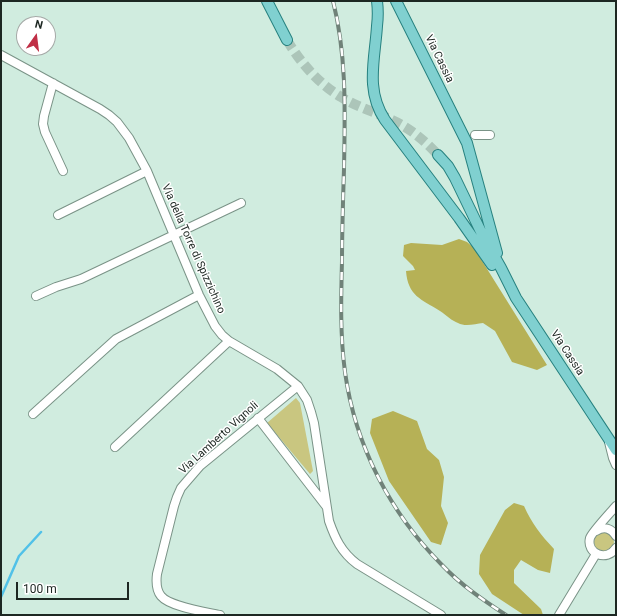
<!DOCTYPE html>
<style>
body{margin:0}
#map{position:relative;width:617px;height:616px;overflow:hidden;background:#d0ecdf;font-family:Roboto,sans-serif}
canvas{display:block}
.frame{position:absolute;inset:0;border:2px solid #1d2722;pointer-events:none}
.north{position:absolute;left:16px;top:16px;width:40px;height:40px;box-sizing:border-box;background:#fff;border:1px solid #a5a9a7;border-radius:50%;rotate:14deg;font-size:11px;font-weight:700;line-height:16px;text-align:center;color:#1d2722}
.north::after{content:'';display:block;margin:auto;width:14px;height:18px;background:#c02f46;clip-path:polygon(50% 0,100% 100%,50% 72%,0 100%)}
.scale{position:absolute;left:16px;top:582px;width:113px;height:18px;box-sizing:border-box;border:2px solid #1d2722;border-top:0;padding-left:5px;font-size:12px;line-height:14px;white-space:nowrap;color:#1d2722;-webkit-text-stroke:3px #fff;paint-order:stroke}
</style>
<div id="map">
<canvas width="617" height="616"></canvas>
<div class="frame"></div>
<div class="north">N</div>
<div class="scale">100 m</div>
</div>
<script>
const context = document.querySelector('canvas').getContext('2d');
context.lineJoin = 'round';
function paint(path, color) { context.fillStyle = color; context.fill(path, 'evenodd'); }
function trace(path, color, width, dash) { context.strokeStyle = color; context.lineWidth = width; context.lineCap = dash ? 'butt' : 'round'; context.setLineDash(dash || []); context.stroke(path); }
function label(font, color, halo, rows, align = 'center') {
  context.font = font + ' Roboto,sans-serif'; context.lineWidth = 3; context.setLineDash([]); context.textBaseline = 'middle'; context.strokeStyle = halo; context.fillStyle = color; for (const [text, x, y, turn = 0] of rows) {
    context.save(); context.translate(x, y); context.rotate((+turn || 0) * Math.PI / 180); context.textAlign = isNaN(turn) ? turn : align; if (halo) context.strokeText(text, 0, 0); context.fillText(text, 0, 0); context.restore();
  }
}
paint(new Path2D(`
 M 296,398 L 300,403 L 313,471 L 310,474 L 267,423 Z
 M594 542a10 10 0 1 1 20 0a10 10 0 1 1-20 0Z`), '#c9c680');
paint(new Path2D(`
 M 459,239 L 467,242 L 474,248 L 547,365 L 537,370 L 512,362 L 495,331 L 483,323 C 475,324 465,327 458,323 C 452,321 446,315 440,311 C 421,299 408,296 406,271 L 415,270 L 413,266 L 403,256 L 404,245 L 411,243 L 442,245 Z
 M 393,411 L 417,421 L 427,449 L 439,460 L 444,477 L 441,506 L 448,523 L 441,545 L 431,542 L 389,481 L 370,433 L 372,419 Z
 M 514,503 L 524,506 C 532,524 541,535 554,549 L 550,573 L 538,570 L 521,560 L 514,570 L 514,583 L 541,609 L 543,615 L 524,615 L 492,594 L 479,574 L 480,555 L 505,510 Z`), '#b6b156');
trace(new Path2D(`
 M 1,597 L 19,556 L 41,532`), '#51c1e8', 2.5);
trace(new Path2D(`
 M 287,40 C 300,62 318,83 341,97 C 357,107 375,112 392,120 C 410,128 425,141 438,155`), '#acc5b9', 10, [10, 5]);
const minor = new Path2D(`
 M 1,55 L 100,109 L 109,115 L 117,122 L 129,138 L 147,171 L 199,295 L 215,326 L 222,335 L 229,341 L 277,369 L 298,386 L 307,400 L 311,412 L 314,423 L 329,521 C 335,538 341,552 357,564 L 441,615
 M 53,83 L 44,116 L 43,124 L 45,132 L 63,171
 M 475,135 L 490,135
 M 58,215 L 147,171
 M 36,296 L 56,287 L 81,279 L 241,203
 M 33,414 L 116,339 L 199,295
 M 258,418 L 326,506
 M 609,442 L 613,458 L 616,465
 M 115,447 L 229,341
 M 616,506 C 611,512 592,532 590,538 C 586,554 607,562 616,548
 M 596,531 C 604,526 611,528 616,536
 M 220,615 C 206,612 170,607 161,596 C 156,590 156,582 157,574 L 174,506 L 177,497 L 181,488 L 187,481 L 200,466 L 298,386
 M 559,615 L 596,554`);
const major = new Path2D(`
 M 267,1 L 287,40
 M 377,1 C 378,9 378,18 377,26 C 375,59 365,90 385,120 L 459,218 L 492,265
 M 396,1 L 467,143 L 497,253
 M 438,155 L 448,166 L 455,178 L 483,236 L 501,268 L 516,298 L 616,450`);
trace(minor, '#7a9387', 10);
trace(major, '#26817f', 12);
trace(minor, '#fff', 8);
trace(major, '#80d0d0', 10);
const rail = new Path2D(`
 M 333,1 C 347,56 345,113 344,169 C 343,200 342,230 342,261 C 341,298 340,335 345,372 C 355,445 390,513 442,565 C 461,585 483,600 506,615`);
trace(rail, '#708279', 4);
trace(rail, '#fff', 2.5, [8]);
label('11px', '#1d2722', '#fff', [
 ["Via Cassia",439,59,64],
 ["Via della Torre di Spizzichino",193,249,66],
 ["Via Cassia",567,353,57],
 ["Via Lamberto Vignoli",219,438,-42]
]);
</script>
